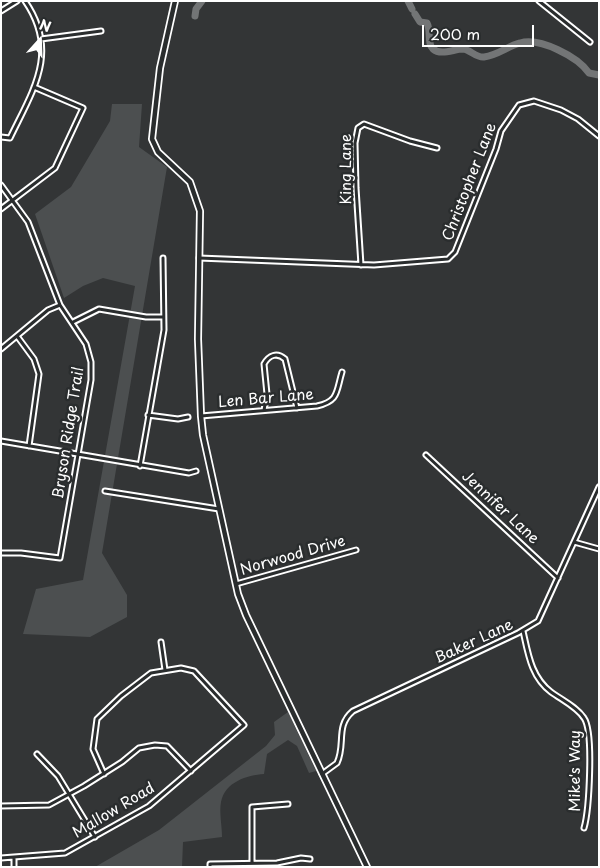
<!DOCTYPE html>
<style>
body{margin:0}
#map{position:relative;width:600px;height:868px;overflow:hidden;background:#333536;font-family:"Playpen Sans",sans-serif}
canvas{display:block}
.frame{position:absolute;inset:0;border:2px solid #fff;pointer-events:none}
.north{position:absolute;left:15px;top:15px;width:50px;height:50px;-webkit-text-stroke:4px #2a2d2e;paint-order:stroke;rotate:20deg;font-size:14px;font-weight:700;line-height:20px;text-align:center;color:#fff}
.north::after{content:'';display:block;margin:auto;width:18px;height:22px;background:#fff;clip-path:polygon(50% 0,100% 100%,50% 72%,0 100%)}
.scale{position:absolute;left:422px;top:25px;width:112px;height:22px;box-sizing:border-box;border:2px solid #fff;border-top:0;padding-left:6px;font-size:15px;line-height:18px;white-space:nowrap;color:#fff;-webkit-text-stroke:4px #2a2d2e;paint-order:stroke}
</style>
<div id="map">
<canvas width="600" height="868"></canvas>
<div class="frame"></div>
<div class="north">N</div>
<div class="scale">200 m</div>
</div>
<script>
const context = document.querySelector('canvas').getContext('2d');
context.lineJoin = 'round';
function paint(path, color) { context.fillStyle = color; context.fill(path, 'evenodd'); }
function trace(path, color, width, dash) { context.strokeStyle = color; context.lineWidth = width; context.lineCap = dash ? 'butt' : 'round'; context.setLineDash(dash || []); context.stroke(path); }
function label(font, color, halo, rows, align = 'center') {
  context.font = font + ' "Playpen Sans",sans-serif'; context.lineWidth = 5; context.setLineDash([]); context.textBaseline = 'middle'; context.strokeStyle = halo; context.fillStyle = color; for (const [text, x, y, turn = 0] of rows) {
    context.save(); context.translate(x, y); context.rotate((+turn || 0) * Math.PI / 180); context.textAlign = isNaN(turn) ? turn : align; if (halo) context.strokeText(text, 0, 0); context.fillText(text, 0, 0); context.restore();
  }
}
paint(new Path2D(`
 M 112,104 L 142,104 L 139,147 L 167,167 L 102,553 L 127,595 L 127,617 L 90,637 L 23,634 L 36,589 L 83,580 L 135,286 L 103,278 L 83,286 L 64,298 L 35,214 L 71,187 L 110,121 Z
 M 288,712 L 316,771 L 309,773 L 297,746 L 288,740 L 267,754 L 264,774 C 247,775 225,782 221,802 C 219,812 222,826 222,837 L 183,842 L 182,867 L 95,867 L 159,830 L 266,746 L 275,735 L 274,722 Z`), '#4c4f50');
trace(new Path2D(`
 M 408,1 L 412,9
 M 415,14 L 420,22 L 427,23 C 431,30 427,44 433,49 C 441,56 454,49 463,49 C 471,50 476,58 484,57 C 498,55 508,46 520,43 C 540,37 578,57 589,73 L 599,75
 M 195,16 L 196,9 L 202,1`), '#737576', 7);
const street = new Path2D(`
 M 539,1 L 590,42
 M 1,11 L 17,1
 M 41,39 L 101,31
 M 1,137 L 10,138 C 33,90 60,52 25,1
 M 1,185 L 28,222 L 60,305 L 86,344 L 91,362 L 91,380 L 60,558 L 21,553 L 1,553
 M 1,209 L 55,168 L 83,108 L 34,87
 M 199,258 L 374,265 L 448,259 L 455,252 L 496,149 L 501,131 L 519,105 L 534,101 L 561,110 L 578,119 L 599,136
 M 361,265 L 356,188 L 355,143 L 358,128 L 364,124 L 410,141 L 437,148
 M 73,322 L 99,309 L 146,317 L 163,317
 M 17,336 L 34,359 L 39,374 L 29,446
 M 1,349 L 48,310 L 60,305
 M 264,410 L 267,394 L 264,364 C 269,355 277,352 285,359 L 297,408
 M 148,415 L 178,419 L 188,417
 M 201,416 L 317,406 C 339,401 336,392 342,372
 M 1,441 L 189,473 L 196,471
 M 426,455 L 558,578
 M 140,466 L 164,330 L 163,258
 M 105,491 L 219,509
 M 574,542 L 599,549
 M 236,584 L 356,550
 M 523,631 C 528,653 531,677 551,692 C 562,700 577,707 584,718 C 594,732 589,811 584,828
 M 161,642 L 165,670
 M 37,754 L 58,776 L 95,837
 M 322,774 L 337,763 C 346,744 335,726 353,711 L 518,633 L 538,621 L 599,487
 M 1,806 L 49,805 L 84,786 L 122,762 L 139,748 L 155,745 L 167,746 L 191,771
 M 1,858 L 65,853 L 149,806 L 244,725 L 194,671 L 181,668 L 151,673 L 121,696 L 97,719 L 93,749 L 104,774
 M 14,858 L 14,867
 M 252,863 L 252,807 L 288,804
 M 210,867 L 210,864 L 277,863 L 301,858 L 310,859`);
const secondary = new Path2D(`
 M 175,1 L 160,68 L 152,139 L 158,152 L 190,182 L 200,211 L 198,339 L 201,416 L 203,435 L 238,594 L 246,615 L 367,867`);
trace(street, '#fff', 7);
trace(secondary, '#fff', 8);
trace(street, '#2a2d2e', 3);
trace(secondary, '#2a2d2e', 4.5);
label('15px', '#fff', '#2a2d2e', [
 ["King Lane",347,169,-90],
 ["Christopher Lane",470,182,-69],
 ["Len Bar Lane",266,399,-5],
 ["Bryson Ridge Trail",69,433,-81],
 ["Jennifer Lane",500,508,43],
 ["Norwood Drive",293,556,-16],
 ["Baker Lane",474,642,-25],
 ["Mike's Way",576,771,-90],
 ["Mallow Road",114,811,-31]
]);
</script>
